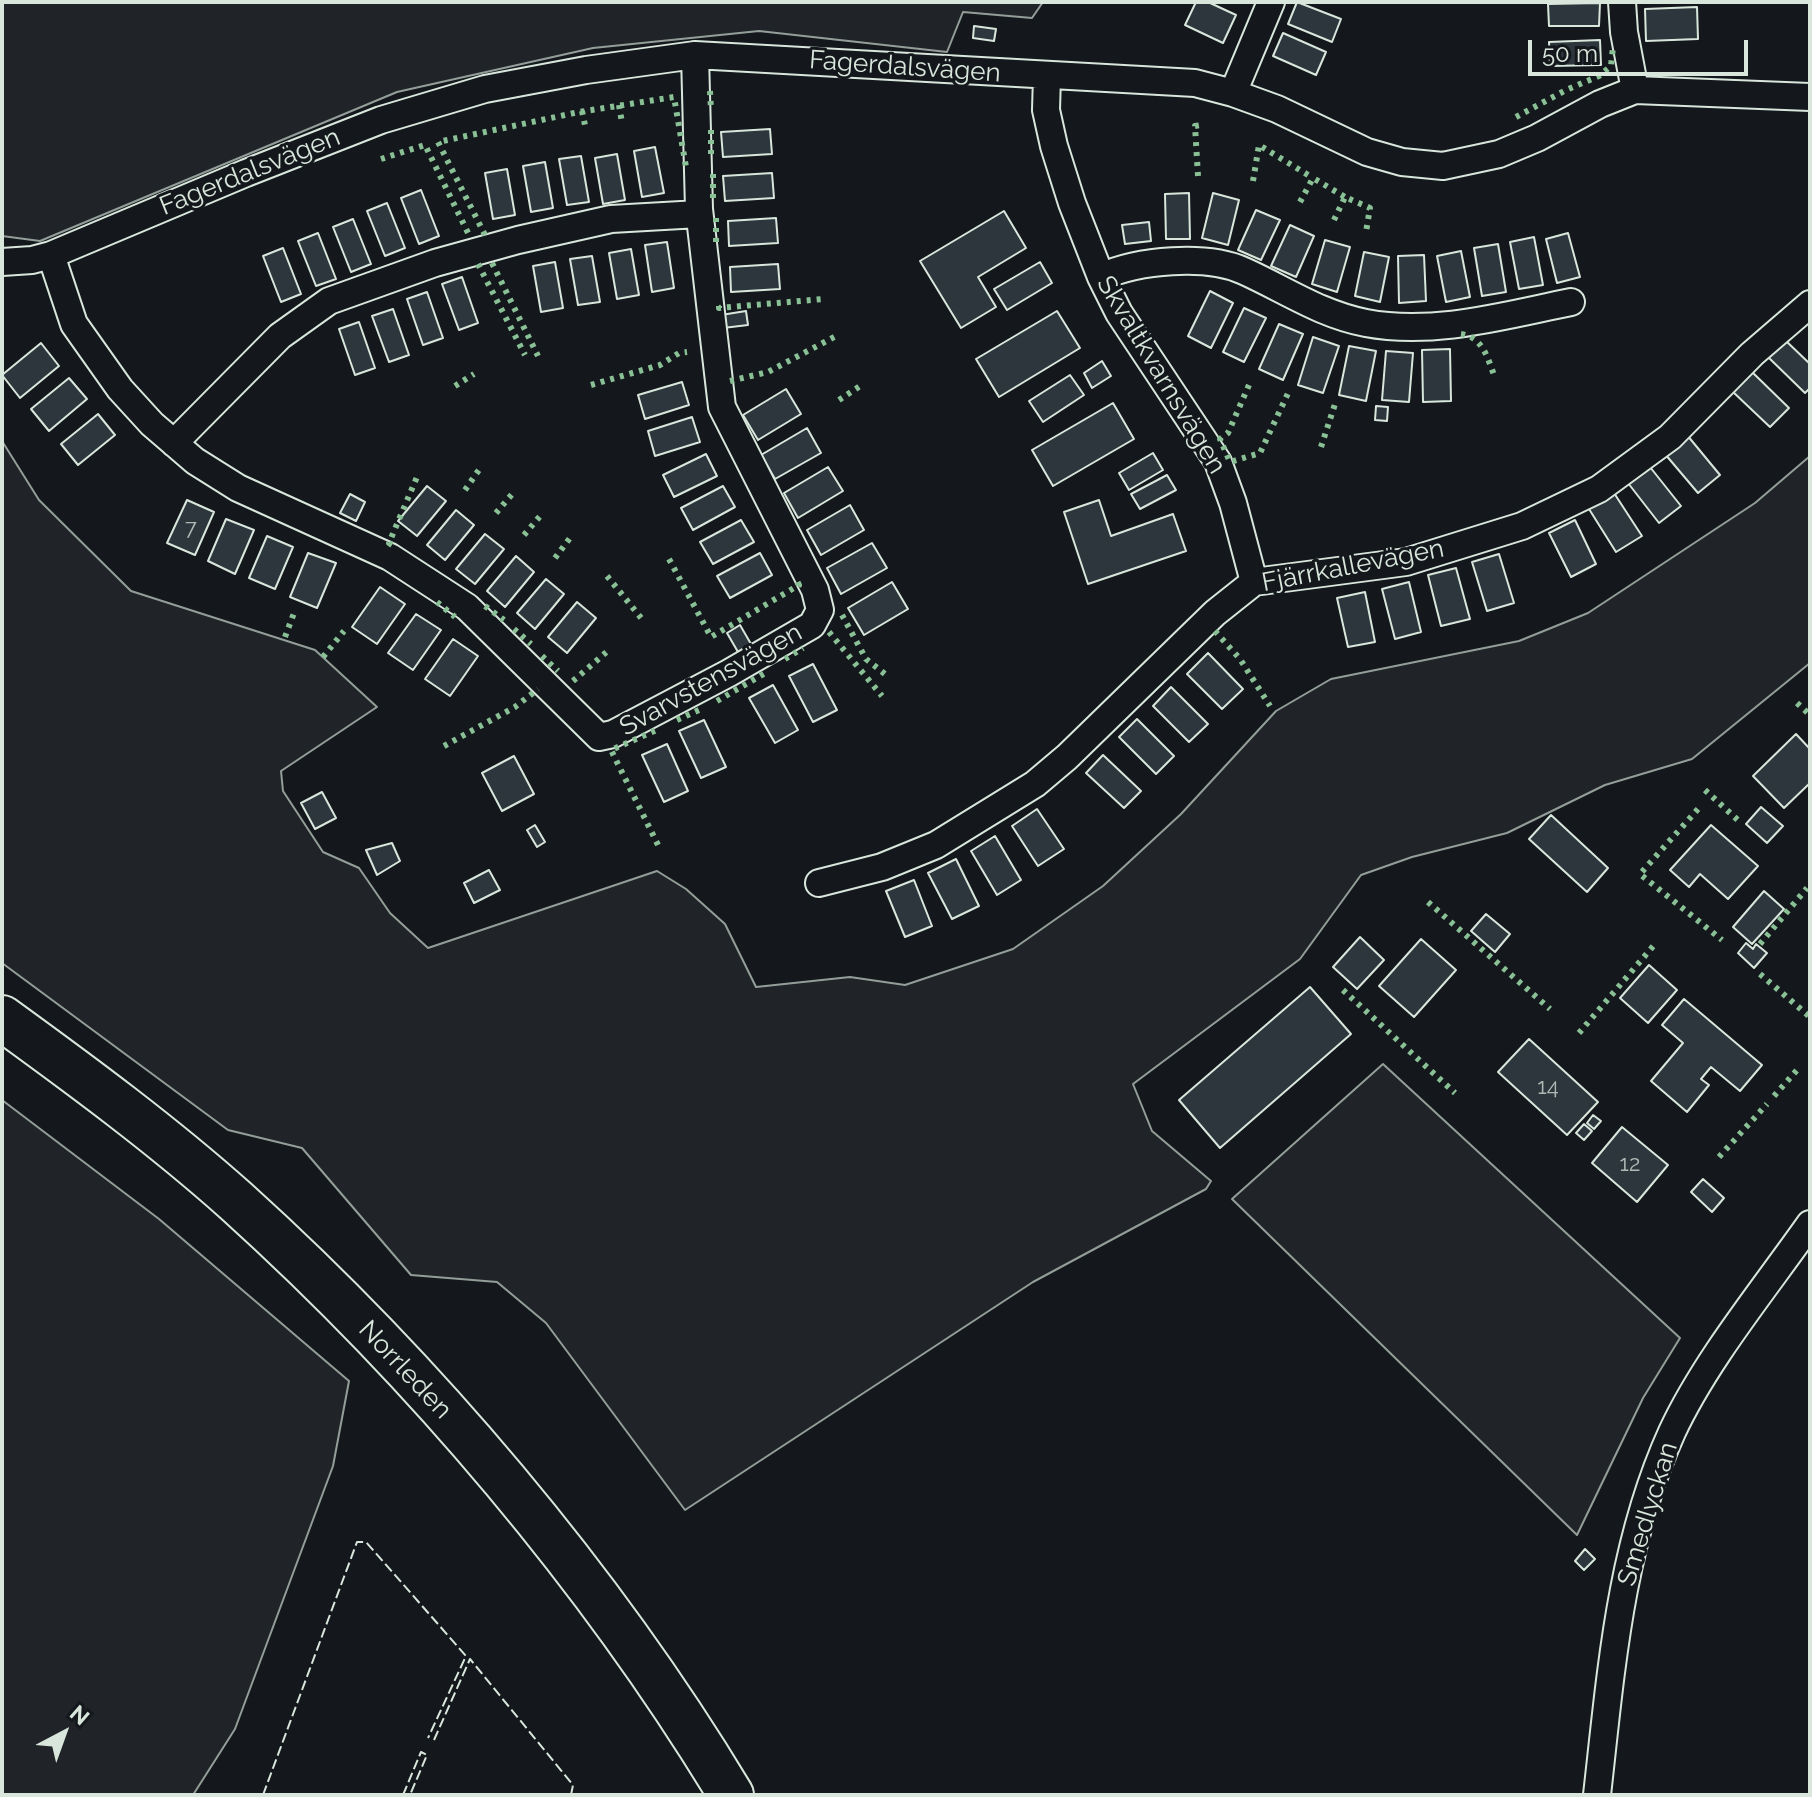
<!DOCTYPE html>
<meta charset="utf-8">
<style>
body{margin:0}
#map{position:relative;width:1812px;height:1797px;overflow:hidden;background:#14181c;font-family:Raleway,sans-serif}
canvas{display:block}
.frame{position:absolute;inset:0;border:4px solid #d8e6dc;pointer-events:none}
.north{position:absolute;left:24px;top:1693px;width:80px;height:80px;-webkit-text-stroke:6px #14181c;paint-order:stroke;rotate:41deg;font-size:22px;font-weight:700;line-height:32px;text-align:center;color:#d8e6dc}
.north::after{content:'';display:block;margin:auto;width:28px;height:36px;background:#d8e6dc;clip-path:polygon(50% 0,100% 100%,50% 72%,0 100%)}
.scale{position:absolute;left:1528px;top:40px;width:220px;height:36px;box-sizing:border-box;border:4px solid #d8e6dc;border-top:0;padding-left:10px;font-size:24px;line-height:28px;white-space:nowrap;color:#d8e6dc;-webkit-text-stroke:6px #14181c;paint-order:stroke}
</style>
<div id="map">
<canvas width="1812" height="1797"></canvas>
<div class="frame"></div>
<div class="north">N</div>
<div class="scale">50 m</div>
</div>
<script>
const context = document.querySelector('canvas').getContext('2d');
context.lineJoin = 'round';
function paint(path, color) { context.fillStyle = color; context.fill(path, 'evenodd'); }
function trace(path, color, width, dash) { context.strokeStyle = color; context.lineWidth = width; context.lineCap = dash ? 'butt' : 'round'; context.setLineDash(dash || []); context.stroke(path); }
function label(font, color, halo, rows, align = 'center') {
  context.font = font + ' Raleway,sans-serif'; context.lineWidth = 6; context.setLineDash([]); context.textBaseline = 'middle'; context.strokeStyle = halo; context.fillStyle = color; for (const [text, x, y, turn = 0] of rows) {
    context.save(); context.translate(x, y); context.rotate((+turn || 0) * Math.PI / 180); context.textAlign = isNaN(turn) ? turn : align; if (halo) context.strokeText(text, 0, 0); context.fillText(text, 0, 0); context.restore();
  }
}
const green = new Path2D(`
 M 2,2 L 1043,2 L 1032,18 L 963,12 L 947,52 L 759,31 L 593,48 L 397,92 L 40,241 L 2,236 Z
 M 2,441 L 39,500 L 131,591 L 315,650 L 377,707 L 281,771 L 283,791 L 323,852 L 359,868 L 390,913 L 428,948 L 657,871 L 686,889 L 725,924 L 756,987 L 850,977 L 905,985 L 1013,949 L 1103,886 L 1181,814 L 1276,711 L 1331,679 L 1519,641 L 1588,613 L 1755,503 L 1810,456 L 1810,663 L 1692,759 L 1605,785 L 1507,833 L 1412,857 L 1361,875 L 1300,959 L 1133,1084 L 1152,1131 L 1211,1181 L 1206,1189 L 1033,1282 L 685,1510 L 546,1323 L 497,1282 L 411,1275 L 302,1148 L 228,1130 L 2,963 Z
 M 1383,1064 L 1680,1338 L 1643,1398 L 1577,1535 L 1232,1199 Z
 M 2,1100 L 159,1219 L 349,1381 L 333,1466 L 235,1729 L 193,1795 L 2,1795 Z`);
paint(green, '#202428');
trace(green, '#939e99', 2);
const building = new Path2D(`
 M 1196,2 L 1208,2 L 1236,15 L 1223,43 L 1185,25 Z
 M 1297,2 L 1341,19 L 1332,42 L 1288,24 Z
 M 1600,3 L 1599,26 L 1549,26 L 1548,4 Z
 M 1697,7 L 1698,39 L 1646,41 L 1645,9 Z
 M 974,26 L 996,29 L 994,41 L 973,38 Z
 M 1283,33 L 1326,52 L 1316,75 L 1273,56 Z
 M 1600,40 L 1601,65 L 1550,66 L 1549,42 Z
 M 770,129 L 772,154 L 723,157 L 721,132 Z
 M 655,147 L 664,193 L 642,197 L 634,151 Z
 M 617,154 L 625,200 L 603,204 L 595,158 Z
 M 581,156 L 589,202 L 567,205 L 559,159 Z
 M 545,162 L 553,208 L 531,212 L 523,166 Z
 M 507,169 L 515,215 L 493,219 L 485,173 Z
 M 772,173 L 774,198 L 725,201 L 723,176 Z
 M 421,190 L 439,236 L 419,244 L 401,198 Z
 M 1189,193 L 1190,239 L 1166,239 L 1165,194 Z
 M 1213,193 L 1239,200 L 1228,245 L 1202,238 Z
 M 387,203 L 405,248 L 385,256 L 367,211 Z
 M 1256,210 L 1280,220 L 1261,260 L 1238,250 Z
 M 1004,211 L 1026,248 L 978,277 L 996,307 L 961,328 L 920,261 Z
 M 776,218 L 778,243 L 729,246 L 728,221 Z
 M 353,219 L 371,264 L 351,272 L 333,227 Z
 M 1149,222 L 1151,241 L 1125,244 L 1122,225 Z
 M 1290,225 L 1314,236 L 1296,277 L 1271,266 Z
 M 318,233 L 336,279 L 316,286 L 298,241 Z
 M 1568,233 L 1580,277 L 1557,283 L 1546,239 Z
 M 1534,237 L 1543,285 L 1519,289 L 1510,242 Z
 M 1325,240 L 1350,247 L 1337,292 L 1312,284 Z
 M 667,242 L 674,288 L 652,292 L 645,245 Z
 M 1498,244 L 1506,292 L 1482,296 L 1474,248 Z
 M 283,248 L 301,294 L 281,302 L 263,256 Z
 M 631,249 L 639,295 L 617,299 L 609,253 Z
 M 1461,251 L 1470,297 L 1446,302 L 1437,256 Z
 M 1364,252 L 1389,257 L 1380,302 L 1355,296 Z
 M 1424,255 L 1426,301 L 1399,303 L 1398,256 Z
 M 592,256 L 600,302 L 578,305 L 570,259 Z
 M 555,262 L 563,308 L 541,312 L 533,266 Z
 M 1040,262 L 1052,283 L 1007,310 L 994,289 Z
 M 778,264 L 780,289 L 731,292 L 730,267 Z
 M 462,277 L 478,323 L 459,330 L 442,284 Z
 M 1210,291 L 1233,303 L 1211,348 L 1188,336 Z
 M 427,292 L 443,338 L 423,345 L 407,299 Z
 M 1244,308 L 1266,318 L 1244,362 L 1223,352 Z
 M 393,309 L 409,355 L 389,362 L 372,316 Z
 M 746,311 L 748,325 L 723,328 L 721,315 Z
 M 1057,311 L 1080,348 L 999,397 L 976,359 Z
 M 359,322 L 375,368 L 355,375 L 339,329 Z
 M 1279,324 L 1303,334 L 1283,380 L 1259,369 Z
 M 1313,337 L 1339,346 L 1323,393 L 1298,385 Z
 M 1785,340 L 1810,364 L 1810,388 L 1805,393 L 1768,357 Z
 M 41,343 L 59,366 L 20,398 L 2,375 Z
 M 1349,346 L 1376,351 L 1366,401 L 1339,395 Z
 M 1450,349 L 1451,401 L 1423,402 L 1422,350 Z
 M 1386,351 L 1413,353 L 1409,402 L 1382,400 Z
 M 1102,361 L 1111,376 L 1092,388 L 1084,373 Z
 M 1751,371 L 1789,408 L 1770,427 L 1732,391 Z
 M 1070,375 L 1084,395 L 1043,422 L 1029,401 Z
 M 69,378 L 87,399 L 49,431 L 31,409 Z
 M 682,382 L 689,405 L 645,419 L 638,395 Z
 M 786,389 L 801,414 L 758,440 L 743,415 Z
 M 1113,403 L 1134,439 L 1053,486 L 1032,450 Z
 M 1376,406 L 1388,407 L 1387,421 L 1375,420 Z
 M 98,414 L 115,435 L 78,465 L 61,444 Z
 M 692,417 L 700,442 L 655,456 L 648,431 Z
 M 807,428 L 821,453 L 775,479 L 761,455 Z
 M 1687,435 L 1720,475 L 1698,493 L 1665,454 Z
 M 1153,453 L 1163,470 L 1129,490 L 1119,473 Z
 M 706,454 L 717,476 L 674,497 L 663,475 Z
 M 828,467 L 843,491 L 798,518 L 784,493 Z
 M 1650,467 L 1681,506 L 1659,523 L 1628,483 Z
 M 1167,475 L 1176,490 L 1140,509 L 1131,494 Z
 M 427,486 L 446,501 L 417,536 L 398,521 Z
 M 723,486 L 735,507 L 693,530 L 681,508 Z
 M 1614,493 L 1642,536 L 1616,552 L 1589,509 Z
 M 350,494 L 365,502 L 356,521 L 340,513 Z
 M 187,500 L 214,512 L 195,555 L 167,543 Z
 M 1099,500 L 1111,536 L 1173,514 L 1186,551 L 1088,584 L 1064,512 Z
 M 850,505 L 864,530 L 821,555 L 807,530 Z
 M 456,510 L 474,525 L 445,560 L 427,545 Z
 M 226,519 L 254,530 L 235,574 L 208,561 Z
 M 741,520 L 754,542 L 713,564 L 700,542 Z
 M 1575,520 L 1596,564 L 1571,577 L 1549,533 Z
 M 485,534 L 504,549 L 475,584 L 456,569 Z
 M 267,536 L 293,547 L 275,589 L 249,578 Z
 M 872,543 L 887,568 L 841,594 L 827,568 Z
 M 308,553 L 336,563 L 317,608 L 290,597 Z
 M 760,553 L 772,575 L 730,598 L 717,576 Z
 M 1499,554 L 1514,603 L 1487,611 L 1472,562 Z
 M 516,556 L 534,572 L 505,607 L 487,591 Z
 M 1456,568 L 1470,619 L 1441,626 L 1428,575 Z
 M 546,579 L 564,594 L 535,629 L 517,613 Z
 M 892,582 L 908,609 L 864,635 L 848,608 Z
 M 1409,582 L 1421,632 L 1395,639 L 1382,589 Z
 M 380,587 L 405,604 L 377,644 L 352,627 Z
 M 1365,592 L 1375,642 L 1348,647 L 1337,598 Z
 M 577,602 L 596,618 L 567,653 L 548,637 Z
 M 416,614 L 441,630 L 413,670 L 388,653 Z
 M 740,625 L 751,644 L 738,652 L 727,633 Z
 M 453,639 L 478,656 L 450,696 L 425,679 Z
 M 1208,653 L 1243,689 L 1222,709 L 1187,674 Z
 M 813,664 L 837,710 L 813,722 L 789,676 Z
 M 773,685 L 798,730 L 775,743 L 749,698 Z
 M 1171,687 L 1208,724 L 1189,742 L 1153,706 Z
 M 1137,719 L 1174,756 L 1156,774 L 1119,737 Z
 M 704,720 L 726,767 L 701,778 L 679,731 Z
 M 1796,734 L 1810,749 L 1810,783 L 1784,808 L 1753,776 Z
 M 667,744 L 688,791 L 664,802 L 642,755 Z
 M 1103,755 L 1141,791 L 1124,808 L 1086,773 Z
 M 514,756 L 534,794 L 502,811 L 482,773 Z
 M 322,792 L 336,818 L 315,829 L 301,803 Z
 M 1761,807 L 1783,826 L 1767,843 L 1746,824 Z
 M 1037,809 L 1064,849 L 1038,866 L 1012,826 Z
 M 1551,815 L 1608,868 L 1587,892 L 1529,839 Z
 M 535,825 L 545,842 L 537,847 L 527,830 Z
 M 1711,825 L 1758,866 L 1728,899 L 1700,874 L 1689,887 L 1670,870 Z
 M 995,836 L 1021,880 L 997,895 L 971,851 Z
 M 392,843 L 400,861 L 377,875 L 366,850 Z
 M 956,859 L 979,906 L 952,919 L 928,873 Z
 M 489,870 L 500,890 L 474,903 L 464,883 Z
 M 914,880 L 932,926 L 905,937 L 886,891 Z
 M 1764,891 L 1784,909 L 1752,944 L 1733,927 Z
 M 1486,914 L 1510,934 L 1495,952 L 1471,931 Z
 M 1360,937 L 1384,960 L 1357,989 L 1333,967 Z
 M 1421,939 L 1456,970 L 1414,1017 L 1379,986 Z
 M 1746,943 L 1753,949 L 1756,944 L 1767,953 L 1754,968 L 1738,953 Z
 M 1649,965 L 1677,990 L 1648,1023 L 1620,998 Z
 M 1310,987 L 1351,1034 L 1220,1148 L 1179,1100 Z
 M 1684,999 L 1762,1065 L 1740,1091 L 1711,1067 L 1701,1079 L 1709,1085 L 1687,1112 L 1651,1081 L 1683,1043 L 1662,1025 Z
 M 1529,1039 L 1598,1102 L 1567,1135 L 1498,1072 Z
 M 1593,1115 L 1601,1121 L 1594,1129 L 1587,1123 Z
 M 1584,1124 L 1592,1131 L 1584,1140 L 1576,1133 Z
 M 1622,1127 L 1668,1165 L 1637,1202 L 1592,1163 Z
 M 1703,1179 L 1724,1198 L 1712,1212 L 1691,1192 Z
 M 1585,1549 L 1595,1559 L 1584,1570 L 1575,1561 Z`);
paint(building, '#2c363c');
trace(building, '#d8e6dc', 2);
const minor = new Path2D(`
 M 1622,2 L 1624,32 L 1635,90
 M 1047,76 L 1046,110 L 1054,146 L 1072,203 L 1101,277 L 1119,313 L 1218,462 L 1233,503 L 1254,582
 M 1233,93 L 1271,2
 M 51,255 L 74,324 L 120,389 L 152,424 L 195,461 L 238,488 L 390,557 L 467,607 L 599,737 L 613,734 L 729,673 L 812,625 L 820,610 L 815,590 L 722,407 L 699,209 L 695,55
 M 2,262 L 32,260 L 51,255 L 246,173 L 381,120 L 485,89 L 586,70 L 695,55 L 1195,83 L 1233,93 L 1277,109 L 1367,152 L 1402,162 L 1443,166 L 1499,154 L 1537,138 L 1600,104 L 1635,90 L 1810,97
 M 1101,277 C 1138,260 1206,254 1244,271 C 1286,290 1320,314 1366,323 C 1434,336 1506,315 1571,302
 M 174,443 L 280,336 L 329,301 L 435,263 L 518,240 L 611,219 L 699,214
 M 819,883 L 882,867 L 936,845 L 1035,784 L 1067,757 L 1215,613 L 1254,582 L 1406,562 L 1522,526 L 1599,489 L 1670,437 L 1752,354 L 1810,304
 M 1597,1795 C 1611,1672 1620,1546 1672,1432 C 1705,1361 1765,1288 1810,1224`);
const trunk = new Path2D(`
 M 2,1018 C 82,1076 162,1135 236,1201 C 423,1370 600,1578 731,1795`);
trace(minor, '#d8e6dc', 30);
trace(trunk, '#d8e6dc', 48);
trace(minor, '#14181c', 26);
trace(trunk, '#14181c', 44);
trace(new Path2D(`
 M 710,91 L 711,110
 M 619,105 L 622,123
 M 582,111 L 586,130
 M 1516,117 L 1566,90 L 1599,76 L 1611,66 L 1613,47
 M 711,130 L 711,159
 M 381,159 L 425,145 L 470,237
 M 713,174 L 713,201
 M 1198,176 L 1195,126 L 1201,125
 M 1253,181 L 1259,145 L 1313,178
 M 1300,202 L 1313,178 L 1345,197
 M 716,218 L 716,246
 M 1334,220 L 1345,197 L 1370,208 L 1366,232
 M 485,235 L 438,142 L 579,112 L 674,97 L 686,167
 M 492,263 L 538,356
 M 478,264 L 525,355
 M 719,306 L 719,308 L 823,299
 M 1461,334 C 1483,337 1488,359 1495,378
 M 730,381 L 768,372 L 836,336
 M 591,385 L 660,365 L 679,353 L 687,352
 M 1249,385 L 1228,433 L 1220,439 L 1230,462 L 1260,453 L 1290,389
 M 455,386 L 474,374
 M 839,400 L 860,386
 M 1321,447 L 1336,401
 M 465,490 L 481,467
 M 496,513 L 513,493
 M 524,535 L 541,515
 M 392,545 L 389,543 L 417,477
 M 555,558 L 570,538
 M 669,559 L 711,637 L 799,585 L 797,581
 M 607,576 L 642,619
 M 437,602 L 455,617
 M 485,606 L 504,620
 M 842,615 L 866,659 L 885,674
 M 514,629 L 531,644
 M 1215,631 L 1240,659 L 1270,706
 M 829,632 L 882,696
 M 285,637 L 294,613
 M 542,656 L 558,671
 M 323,657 L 344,631
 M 785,659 L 803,648
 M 573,681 L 610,649
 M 717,701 L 767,672
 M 1797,703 L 1810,715
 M 677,720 L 699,710
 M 444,746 L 515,707 L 538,689
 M 1705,790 L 1740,822
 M 1698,809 L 1640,874 L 1722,940
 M 658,845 L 611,750 L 659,729
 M 1428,902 L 1550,1009
 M 1760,944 L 1807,888
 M 1760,974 L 1810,1017
 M 1343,990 L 1455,1093
 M 1579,1033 L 1655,944
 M 1774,1096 L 1798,1069
 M 1719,1157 L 1767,1104`), '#8ac095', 6, [4, 6]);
trace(new Path2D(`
 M 434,1740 L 470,1659 L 573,1785 L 571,1795
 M 263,1795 L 357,1542 L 366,1542 L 466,1656 L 428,1738
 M 403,1795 L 421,1752 L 427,1755 L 410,1795`), '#d8e6dc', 2, [10, 4]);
label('22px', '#adbab4', null, [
 ["7",191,528],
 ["14",1548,1087],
 ["12",1630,1164]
]);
label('26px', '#d8e6dc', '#14181c', [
 ["Fagerdalsvägen",905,67,4],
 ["Fagerdalsvägen",250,172,-22],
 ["Skvaltkvarnsvägen",1161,375,59],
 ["Fjärrkallevägen",1353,566,-11],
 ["Svarvstensvägen",711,680,-29],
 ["Norrleden",405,1370,47],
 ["Smedlyckan",1648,1514,-73]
]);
</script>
